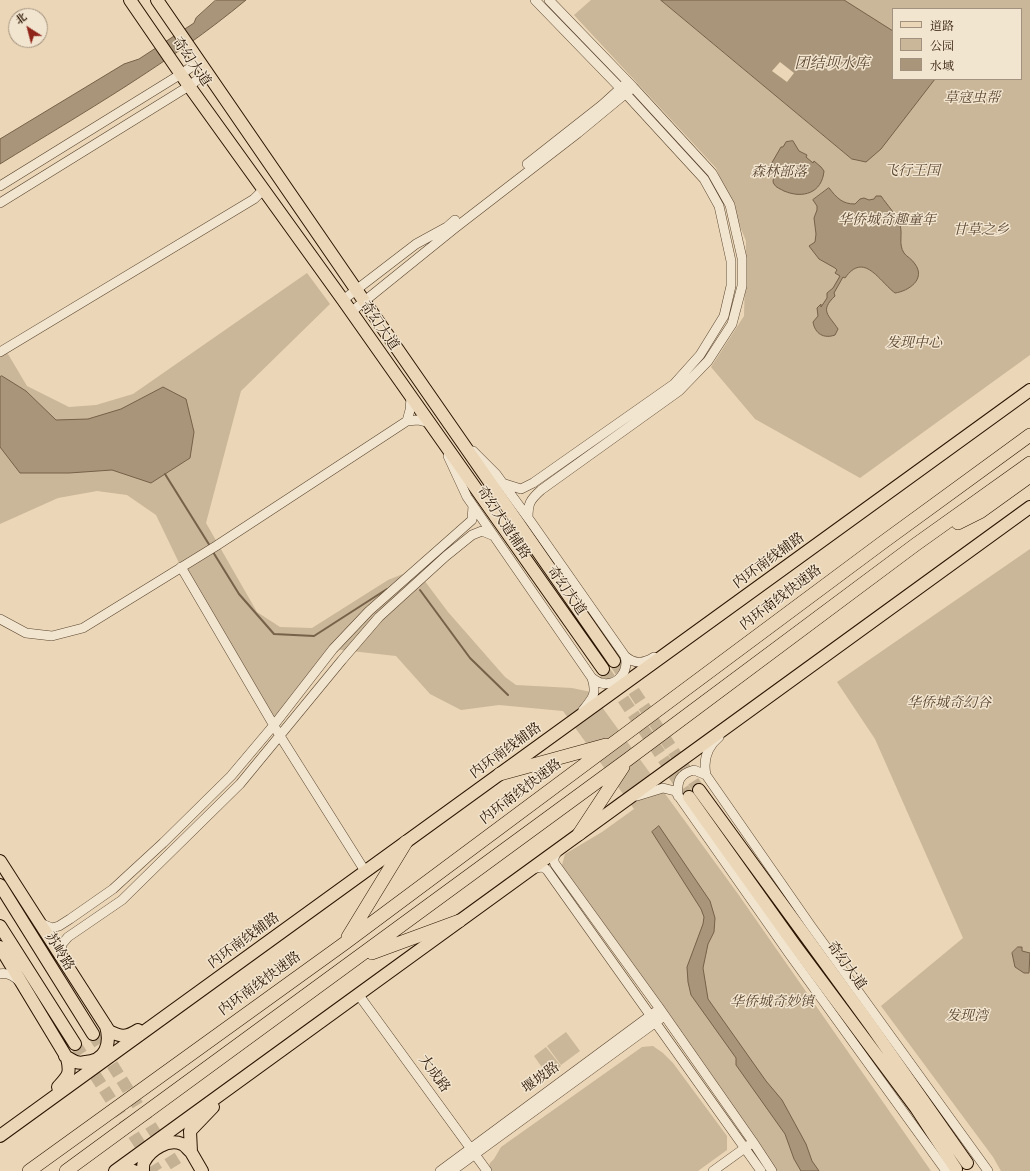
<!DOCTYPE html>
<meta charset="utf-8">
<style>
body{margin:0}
#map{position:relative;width:1030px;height:1171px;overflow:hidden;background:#ebd7b7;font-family:"IM FELL Great Primer","Noto Serif SC",serif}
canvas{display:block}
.legend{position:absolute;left:892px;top:8px;width:130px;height:72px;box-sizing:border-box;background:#f2e5d0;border:1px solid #a2917e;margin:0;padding:5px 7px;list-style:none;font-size:12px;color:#2a1402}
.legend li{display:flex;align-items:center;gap:8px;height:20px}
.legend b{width:20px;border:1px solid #a2917e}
.north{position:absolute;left:8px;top:8px;width:40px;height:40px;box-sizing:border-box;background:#f2e5d0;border:1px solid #a2917e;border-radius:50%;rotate:324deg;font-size:11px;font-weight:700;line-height:16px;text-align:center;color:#2a1402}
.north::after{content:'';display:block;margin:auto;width:14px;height:18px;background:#8f2418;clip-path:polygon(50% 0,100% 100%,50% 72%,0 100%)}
</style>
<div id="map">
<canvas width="1030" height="1171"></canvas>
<ul class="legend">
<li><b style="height:5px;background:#ebd7b7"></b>道路</li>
<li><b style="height:11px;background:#cab698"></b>公园</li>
<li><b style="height:11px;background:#a99579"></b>水域</li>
</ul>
<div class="north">北</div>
</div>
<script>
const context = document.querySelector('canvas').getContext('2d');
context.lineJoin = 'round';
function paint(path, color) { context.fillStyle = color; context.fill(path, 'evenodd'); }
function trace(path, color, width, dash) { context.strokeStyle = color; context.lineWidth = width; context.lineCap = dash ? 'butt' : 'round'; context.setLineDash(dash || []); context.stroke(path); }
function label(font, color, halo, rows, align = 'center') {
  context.font = font + ' "IM FELL Great Primer","Noto Serif SC",serif'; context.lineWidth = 3; context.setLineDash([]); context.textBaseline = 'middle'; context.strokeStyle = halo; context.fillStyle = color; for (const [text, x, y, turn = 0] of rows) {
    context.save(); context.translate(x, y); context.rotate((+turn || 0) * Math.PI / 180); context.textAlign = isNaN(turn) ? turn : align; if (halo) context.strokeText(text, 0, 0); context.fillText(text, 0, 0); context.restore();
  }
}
paint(new Path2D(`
 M 591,0 L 1030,0 L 1030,355 L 860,478 L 755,419 L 711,367 L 744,316 L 746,241 L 716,168 L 574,15 ZM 893,9 L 1021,9 L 1021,79 L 893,79 Z
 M 307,273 L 330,304 L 241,391 L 206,523 L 257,612 L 280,627 L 312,628 L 388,580 L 408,572 L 424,580 L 448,612 L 505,677 L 516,685 L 572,688 L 591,692 L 738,894 L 931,1171 L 772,1171 L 563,871 L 562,865 L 565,854 L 602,832 L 634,809 L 563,711 L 499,705 L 461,710 L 430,694 L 396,656 L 333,649 L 274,725 L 181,567 L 156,515 L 127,495 L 97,491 L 58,498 L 0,524 L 0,352 L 5,349 L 27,386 L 69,407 L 96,405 L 133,394 Z
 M 1030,549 L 1030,1171 L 1001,1171 L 993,1157 L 881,1006 L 963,938 L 875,739 L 837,682 Z
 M 566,1032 L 580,1051 L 561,1065 L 547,1046 Z
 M 653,1046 L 663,1053 L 673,1063 L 727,1136 L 727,1150 L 698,1171 L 492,1171 L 489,1167 L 490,1163 L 494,1159 L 501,1147 L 642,1047 Z
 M 546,1047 L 561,1066 L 548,1076 L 534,1056 Z`), '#cab698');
const water = new Path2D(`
 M 216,0 L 246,0 C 170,63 84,112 0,164 L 0,139 L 124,64 L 139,59 L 194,23 L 196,18 Z
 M 661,0 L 844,0 L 893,31 L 893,79 L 935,79 L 881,149 L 866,162 L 852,159 Z
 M 793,141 L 799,151 L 807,155 L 806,157 L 813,163 L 814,161 L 821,167 L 824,171 C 822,193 803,199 784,191 C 781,189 776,188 774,184 C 772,181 774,179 774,175 C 773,173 771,169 770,166 L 781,147 L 783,147 L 786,142 Z
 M 829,188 C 837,198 842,204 855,204 L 860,199 L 864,198 L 869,200 L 874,199 L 876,196 L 881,196 C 887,205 897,215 900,225 C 903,234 898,244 904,253 C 907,257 912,259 915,264 C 926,279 909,291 895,293 C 879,281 864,251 845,278 L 843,277 L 834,293 L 835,296 C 819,311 829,315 838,329 L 835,335 C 824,339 815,334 813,322 L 818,316 L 817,308 L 821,304 L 821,307 L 827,298 L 827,293 L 833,288 L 840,276 L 835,273 L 837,270 L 835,268 L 819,259 L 809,246 L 815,242 L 816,234 L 814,218 L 817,210 L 817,206 L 813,200 Z
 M 2,376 L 26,391 L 56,420 L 88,419 L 121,409 L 163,387 L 186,399 L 194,432 L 190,458 L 151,483 L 112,470 L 69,473 L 20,473 L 0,447 L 0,377 Z
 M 659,826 L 710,901 L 715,918 L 714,932 L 708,944 L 703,968 L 708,999 L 766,1081 L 782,1100 L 806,1144 L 812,1161 L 819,1171 L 801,1171 L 794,1159 L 785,1134 L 736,1065 L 736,1058 L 691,995 L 688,982 L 687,967 L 703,924 L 704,917 L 701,909 L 652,832 Z
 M 1018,947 L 1022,947 L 1022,951 L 1030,953 L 1029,973 L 1024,973 L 1015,967 L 1012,953 Z`);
paint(water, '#a99579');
trace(water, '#766149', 1);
paint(new Path2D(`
 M 780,62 L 794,73 L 787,82 L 772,71 Z`), '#ebd7b7');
trace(new Path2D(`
 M 165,474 L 210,546
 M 213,552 L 239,594 L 274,634 L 314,636 L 387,589
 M 420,590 L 470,658 L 508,695`), '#766149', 2);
trace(new Path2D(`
 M 614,661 L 699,790
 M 603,669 L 689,797
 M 93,1034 L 179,1171
 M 75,1044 L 157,1171`), '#c4b093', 12, [12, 6]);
const minor = new Path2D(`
 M 527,164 L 602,105 L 624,85
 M 0,186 L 181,74 L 200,61
 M 0,203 L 189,86 L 207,73
 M 343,300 L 416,244 L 447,227 L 455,220
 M 351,312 L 455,228 L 578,133 L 630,90
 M 0,352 L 254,199 L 264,189
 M 407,421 L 410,410 L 411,398
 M 473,451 L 496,474 L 531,522 L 625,656 C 635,665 644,663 654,657
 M 448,456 L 467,497 L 592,678 C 597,694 593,698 583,710
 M 502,483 L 521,489 L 533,483 L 674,384 L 700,355 L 724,316 L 731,286 L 731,261 L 719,206 L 704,179 L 626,94 L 535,0
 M 528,518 C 528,503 530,500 541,490 L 679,391 L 708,361 L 732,324 L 742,286 L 742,258 L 730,205 L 712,173 L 633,87 L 549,0
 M 181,567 L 280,736 L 365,871
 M 0,619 L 26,633 L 52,636 L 83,628 L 216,546 L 407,421 L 418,420 L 430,423
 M 592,678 C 595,680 598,682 601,683 C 618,687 629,671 625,656
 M 719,737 C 707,747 703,760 706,775 L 811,926 L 988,1171
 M 637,796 L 663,788 L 675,791 L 790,955 L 946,1171
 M 678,796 C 677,781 679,774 694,770 L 706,775
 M 559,849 C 556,854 552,858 555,864 L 660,1009 L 753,1142 L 772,1171
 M 532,869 C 538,868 542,865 547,870 L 761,1171
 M 40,923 L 52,928 L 59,926 L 70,919 L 113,889 L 163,843 L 231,776 L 274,725 L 333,649 L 369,611 L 472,520 L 473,506
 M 61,957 L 62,944 L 68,937 L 122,900 L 240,784 L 342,660 L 379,617 L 446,556 L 472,535 L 482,531 L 494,536
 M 0,974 C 7,972 15,977 20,982
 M 358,994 L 487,1171
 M 440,1171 L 655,1012
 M 452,1171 L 660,1019
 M 713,1171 L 749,1145`);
const major = new Path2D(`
 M 130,0 L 189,86 L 343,300 L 603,669
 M 157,0 L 364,301 L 614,661
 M 699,790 L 871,1026 L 967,1163
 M 689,797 L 794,944 L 916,1108 L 956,1169
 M 0,861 L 109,1031 C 121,1037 125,1038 138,1030
 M 0,885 L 93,1034
 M 0,926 L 75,1044
 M 0,947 L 67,1058 C 71,1074 68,1076 58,1087
 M 65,1056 C 69,1058 73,1061 76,1062 C 79,1063 82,1063 85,1062 C 106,1061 111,1044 106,1026
 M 0,1136 L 1030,390
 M 115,1171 L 1030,507
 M 127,1171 L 130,1170 L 134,1171
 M 143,1171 C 143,1168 143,1164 144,1162 C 150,1150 168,1138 182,1144 C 185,1145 188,1150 191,1152
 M 202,1171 L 191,1152 L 190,1131 L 213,1107`);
const highway = new Path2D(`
 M 958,523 L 980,512 L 1030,476
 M 500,774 L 606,745
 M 579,834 L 623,767
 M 348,937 L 406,842
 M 372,953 L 459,921
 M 29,1171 L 345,943 L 882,543 L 1030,435
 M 66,1171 L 627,760 L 915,545 L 1030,463`);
trace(minor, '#5a452f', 10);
trace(major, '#2a1402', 14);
trace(highway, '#2a1402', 14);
trace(minor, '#f2e5d0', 9);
trace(major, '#ebd7b7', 12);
trace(highway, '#ebd7b7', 13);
label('14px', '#2a1402', '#f2e5d0', [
 ["奇幻大道",191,62,55],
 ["奇幻大道",379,326,55],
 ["奇幻大道辅路",503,523,56],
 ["内环南线辅路",769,561,-36],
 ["奇幻大道",566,591,55],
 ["内环南线快速路",781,598,-37],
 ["内环南线辅路",506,751,-36],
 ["内环南线快速路",521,792,-37],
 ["内环南线辅路",244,941,-36],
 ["苏岭路",59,952,58],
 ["奇幻大道",846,966,54],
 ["内环南线快速路",260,984,-36],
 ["大成路",434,1074,54],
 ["堰坡路",541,1078,-36]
]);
label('italic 14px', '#5a452f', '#f2e5d0', [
 ["草寇虫帮",972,99],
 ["飞行王国",912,172],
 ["森林部落",779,173],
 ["华侨城奇趣童年",887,221],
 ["甘草之乡",981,231],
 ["发现中心",914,344],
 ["华侨城奇幻谷",949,704],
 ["华侨城奇妙镇",772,1003],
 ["发现湾",967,1017]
]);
label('italic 15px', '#5d4832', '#f2e5d0', [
 ["团结坝水库",832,64]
]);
</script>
